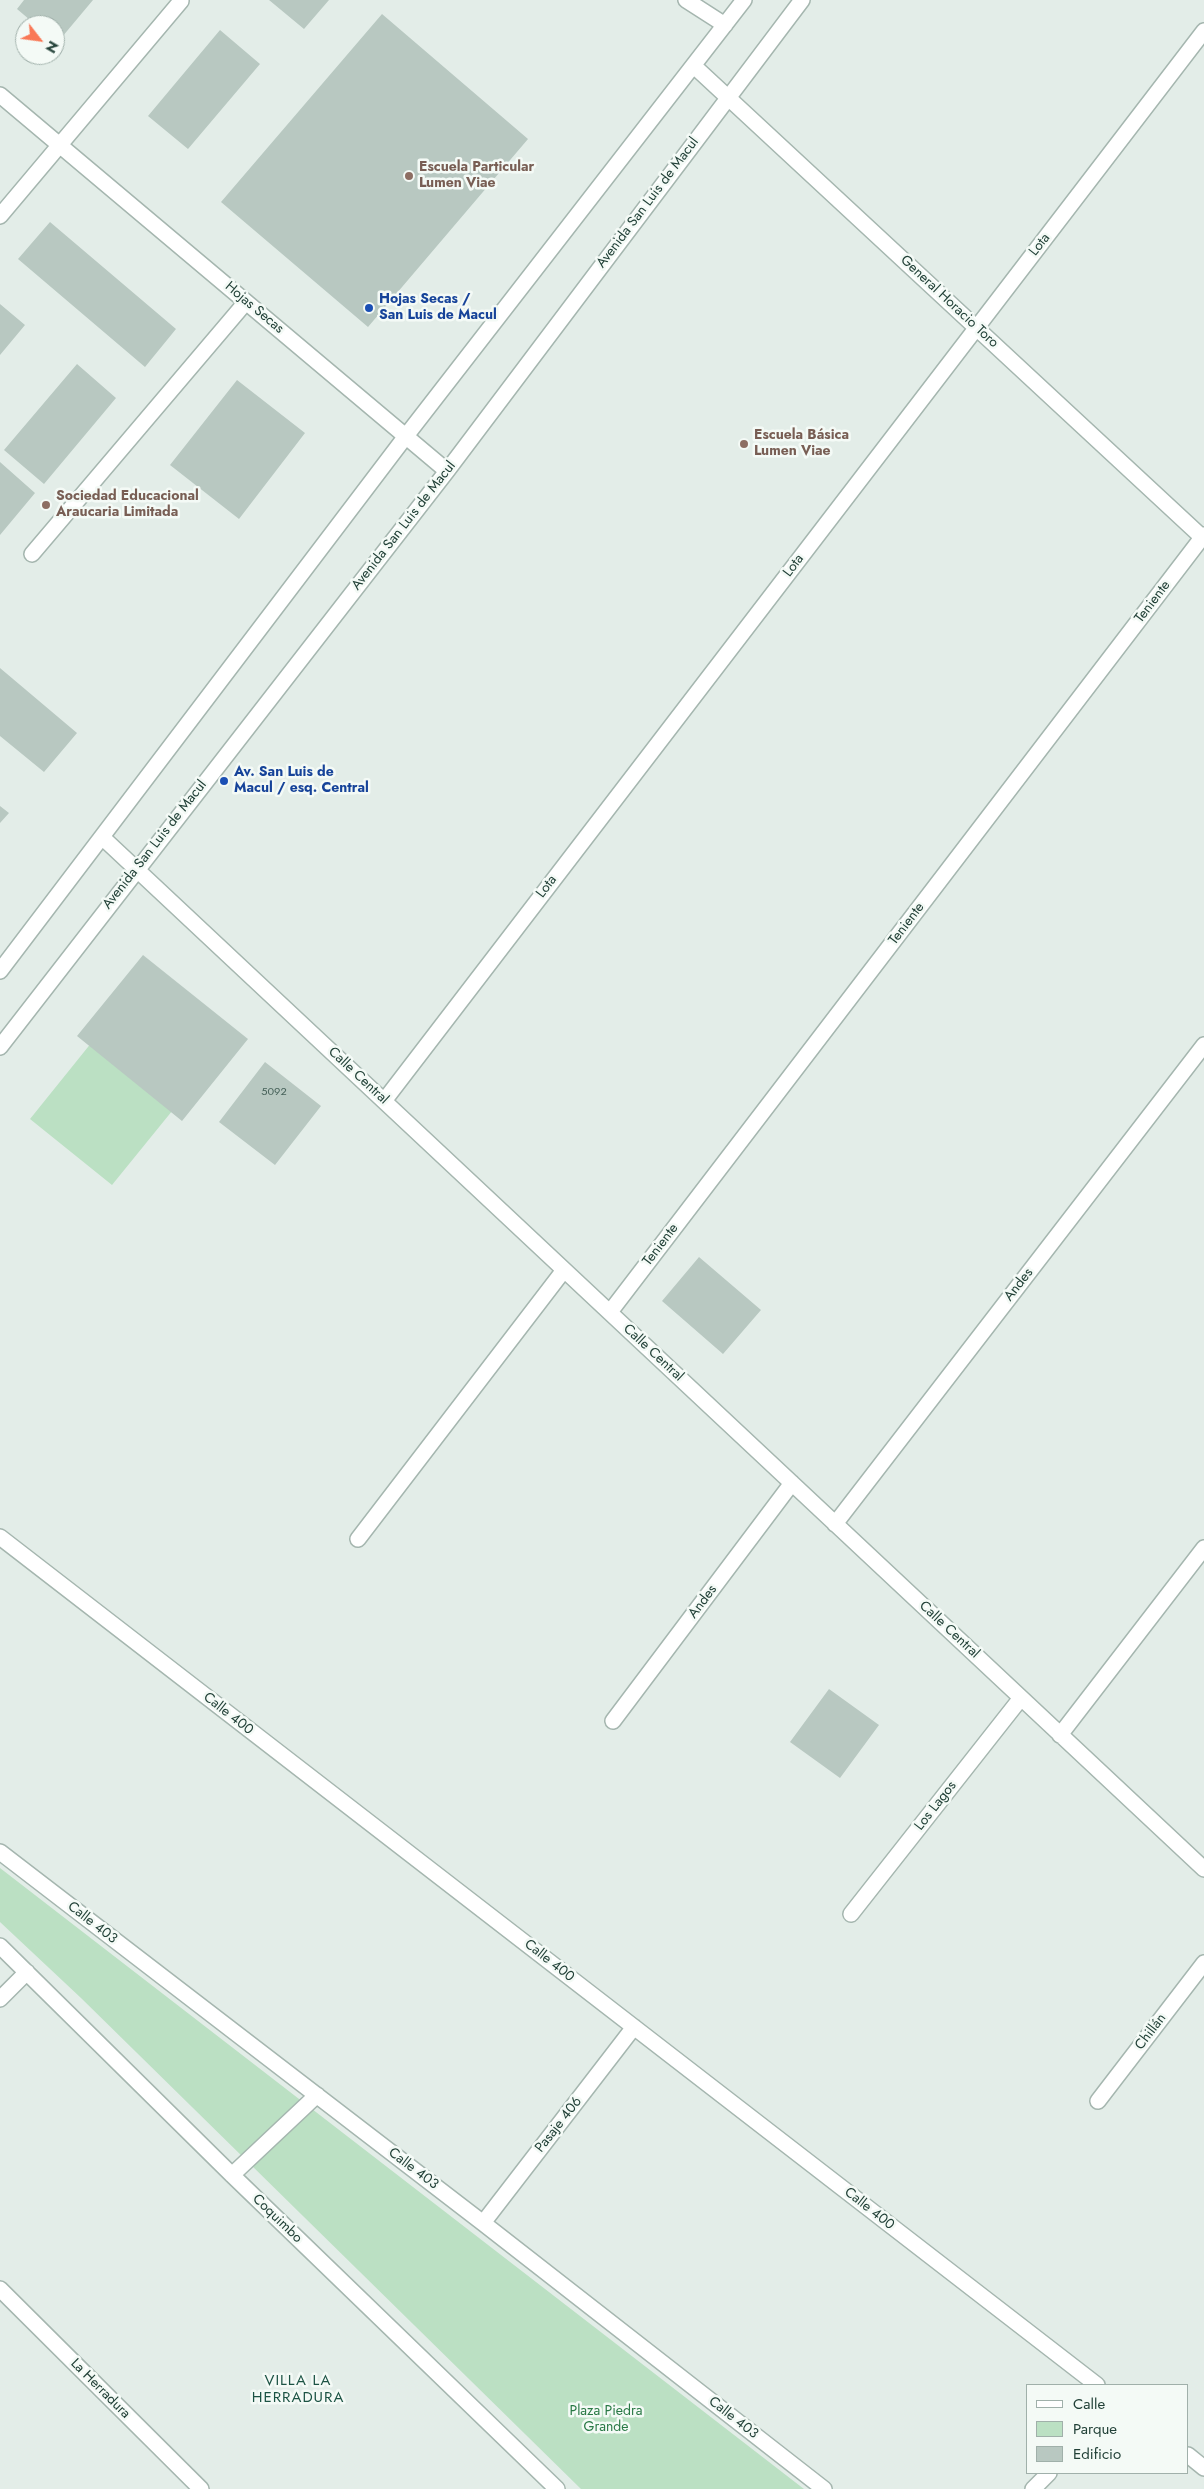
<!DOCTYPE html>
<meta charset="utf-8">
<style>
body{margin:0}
#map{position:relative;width:1204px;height:2489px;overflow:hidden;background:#e3ede8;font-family:Jost,sans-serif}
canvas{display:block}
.legend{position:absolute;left:1026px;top:2384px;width:162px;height:90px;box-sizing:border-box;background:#f4faf6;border:1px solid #a0b0aa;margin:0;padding:6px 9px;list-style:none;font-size:15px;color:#214037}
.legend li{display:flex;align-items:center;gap:10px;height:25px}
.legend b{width:25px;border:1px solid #a0b0aa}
.north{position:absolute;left:15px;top:15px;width:50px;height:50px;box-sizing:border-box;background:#f4faf6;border:1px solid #a0b0aa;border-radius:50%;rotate:120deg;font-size:14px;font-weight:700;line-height:20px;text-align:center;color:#214037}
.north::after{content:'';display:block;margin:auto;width:18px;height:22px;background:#f97856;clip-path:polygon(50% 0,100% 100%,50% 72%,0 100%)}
</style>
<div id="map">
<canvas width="1204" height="2489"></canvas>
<ul class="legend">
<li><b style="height:6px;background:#fff"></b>Calle</li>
<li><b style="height:14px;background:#bbe0c3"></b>Parque</li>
<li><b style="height:14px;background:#b8c8c1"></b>Edificio</li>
</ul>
<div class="north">N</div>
</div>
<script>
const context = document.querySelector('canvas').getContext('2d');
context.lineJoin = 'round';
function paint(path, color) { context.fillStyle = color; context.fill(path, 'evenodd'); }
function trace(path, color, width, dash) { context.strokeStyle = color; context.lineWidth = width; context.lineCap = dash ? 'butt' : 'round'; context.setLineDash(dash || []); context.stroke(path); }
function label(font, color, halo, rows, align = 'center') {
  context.font = font + ' Jost,sans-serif'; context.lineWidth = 5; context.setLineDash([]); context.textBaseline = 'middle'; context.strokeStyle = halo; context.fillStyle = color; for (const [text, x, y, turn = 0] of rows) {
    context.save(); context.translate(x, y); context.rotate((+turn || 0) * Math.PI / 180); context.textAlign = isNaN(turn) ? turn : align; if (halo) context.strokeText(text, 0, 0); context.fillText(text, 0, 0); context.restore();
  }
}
paint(new Path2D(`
 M 154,965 L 237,1031 L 112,1185 L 30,1119 Z
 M 0,1868 L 804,2489 L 581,2489 L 81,1998 L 0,1922 Z`), '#bbe0c3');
paint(new Path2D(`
 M 24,0 L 93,0 L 57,43 L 55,25 L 36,25 L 17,9 Z
 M 269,0 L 329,0 L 304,29 Z
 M 382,14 L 528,139 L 368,327 L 221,202 Z
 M 220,30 L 260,64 L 188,149 L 148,116 Z
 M 50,222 L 176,329 L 145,367 L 18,259 Z
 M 0,304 L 25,325 L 0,355 Z
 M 77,364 L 116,398 L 44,484 L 4,450 Z
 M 237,380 L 305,433 L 239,519 L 170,465 Z
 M 0,462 L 35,493 L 0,535 Z
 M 0,668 L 77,733 L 44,772 L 0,736 Z
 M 0,806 L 9,813 L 0,823 Z
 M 143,955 L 248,1039 L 182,1121 L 77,1036 Z
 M 265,1062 L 321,1106 L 275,1165 L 219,1122 Z
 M 699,1257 L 761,1310 L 723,1354 L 662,1301 Z
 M 829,1689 L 879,1725 L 840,1778 L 790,1742 Z`), '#b8c8c1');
const minor = new Path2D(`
 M 686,0 L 725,25
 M 694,66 L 1204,539
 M 0,95 L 447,471
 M 0,216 L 181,1
 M 32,554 L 246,302
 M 102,837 L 1204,1869
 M 0,971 L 406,436 L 744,0
 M 0,1047 L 447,471 L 802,0
 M 384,1101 L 1204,31
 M 610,1312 L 1204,535
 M 835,1524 L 1204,1045
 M 0,1537 L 1097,2385
 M 358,1539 L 564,1270
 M 613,1721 L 792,1483
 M 1060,1735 L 1204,1548
 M 0,1852 L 483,2223 L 824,2489
 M 851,1914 L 1021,1698
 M 0,1946 L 232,2175 L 557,2489
 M 0,1999 L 27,1972
 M 1098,2101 L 1204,1963
 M 232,2175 L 317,2095
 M 483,2223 L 634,2027
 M 0,2289 L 201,2489
 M 1188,2455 L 1204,2468
 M 1033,2489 L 1049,2473`);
trace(minor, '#a5b6af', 18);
trace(minor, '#fff', 15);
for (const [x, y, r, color] of [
 [409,176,5,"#8d6e63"],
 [369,308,5,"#1a4fb4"],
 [744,444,5,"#8d6e63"],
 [46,505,5,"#8d6e63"],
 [224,781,5,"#1a4fb4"]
]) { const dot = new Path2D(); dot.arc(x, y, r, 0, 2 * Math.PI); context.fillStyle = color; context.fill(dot); trace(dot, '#f4faf6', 2); }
label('11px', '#47625a', null, [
 ["5092",274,1092]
]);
label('bold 14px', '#785e54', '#f4faf6', [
 ["Escuela Particular",419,168],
 ["Lumen Viae",419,184],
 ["Escuela Básica",754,436],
 ["Lumen Viae",754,452],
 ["Sociedad Educacional",56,497],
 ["Araucaria Limitada",56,513]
], 'left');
label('14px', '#214037', '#f4faf6', [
 ["Avenida San Luis de Macul",648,203,-53],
 ["Lota",1040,245,-52],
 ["General Horacio Toro",949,302,43],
 ["Hojas Secas",254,308,40],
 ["Avenida San Luis de Macul",404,526,-52],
 ["Lota",794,566,-53],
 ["Teniente",1153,602,-53],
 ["Avenida San Luis de Macul",155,845,-52],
 ["Lota",547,887,-53],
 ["Teniente",907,924,-53],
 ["Calle Central",358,1076,43],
 ["Teniente",661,1245,-53],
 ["Andes",1019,1285,-52],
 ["Calle Central",653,1353,43],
 ["Andes",703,1602,-53],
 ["Calle Central",949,1630,43],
 ["Calle 400",228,1714,38],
 ["Los Lagos",936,1806,-52],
 ["Calle 403",92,1923,38],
 ["Calle 400",549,1961,38],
 ["Chillán",1151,2032,-53],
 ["Pasaje 406",559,2125,-52],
 ["Calle 403",413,2169,37],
 ["Calle 400",869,2209,38],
 ["Coquimbo",277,2219,44],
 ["La Herradura",100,2389,45],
 ["Calle 403",733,2418,38]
]);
label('bold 14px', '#164399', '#f4faf6', [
 ["Hojas Secas /",379,300],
 ["San Luis de Macul",379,316],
 ["Av. San Luis de",234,773],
 ["Macul / esq. Central",234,789]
], 'left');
label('14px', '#297945', '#f4faf6', [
 ["Plaza Piedra",606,2412],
 ["Grande",606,2428]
]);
context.letterSpacing = '1px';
label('15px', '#1c5344', '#f4faf6', [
 ["VILLA LA",298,2381],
 ["HERRADURA",298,2398]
]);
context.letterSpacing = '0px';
</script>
